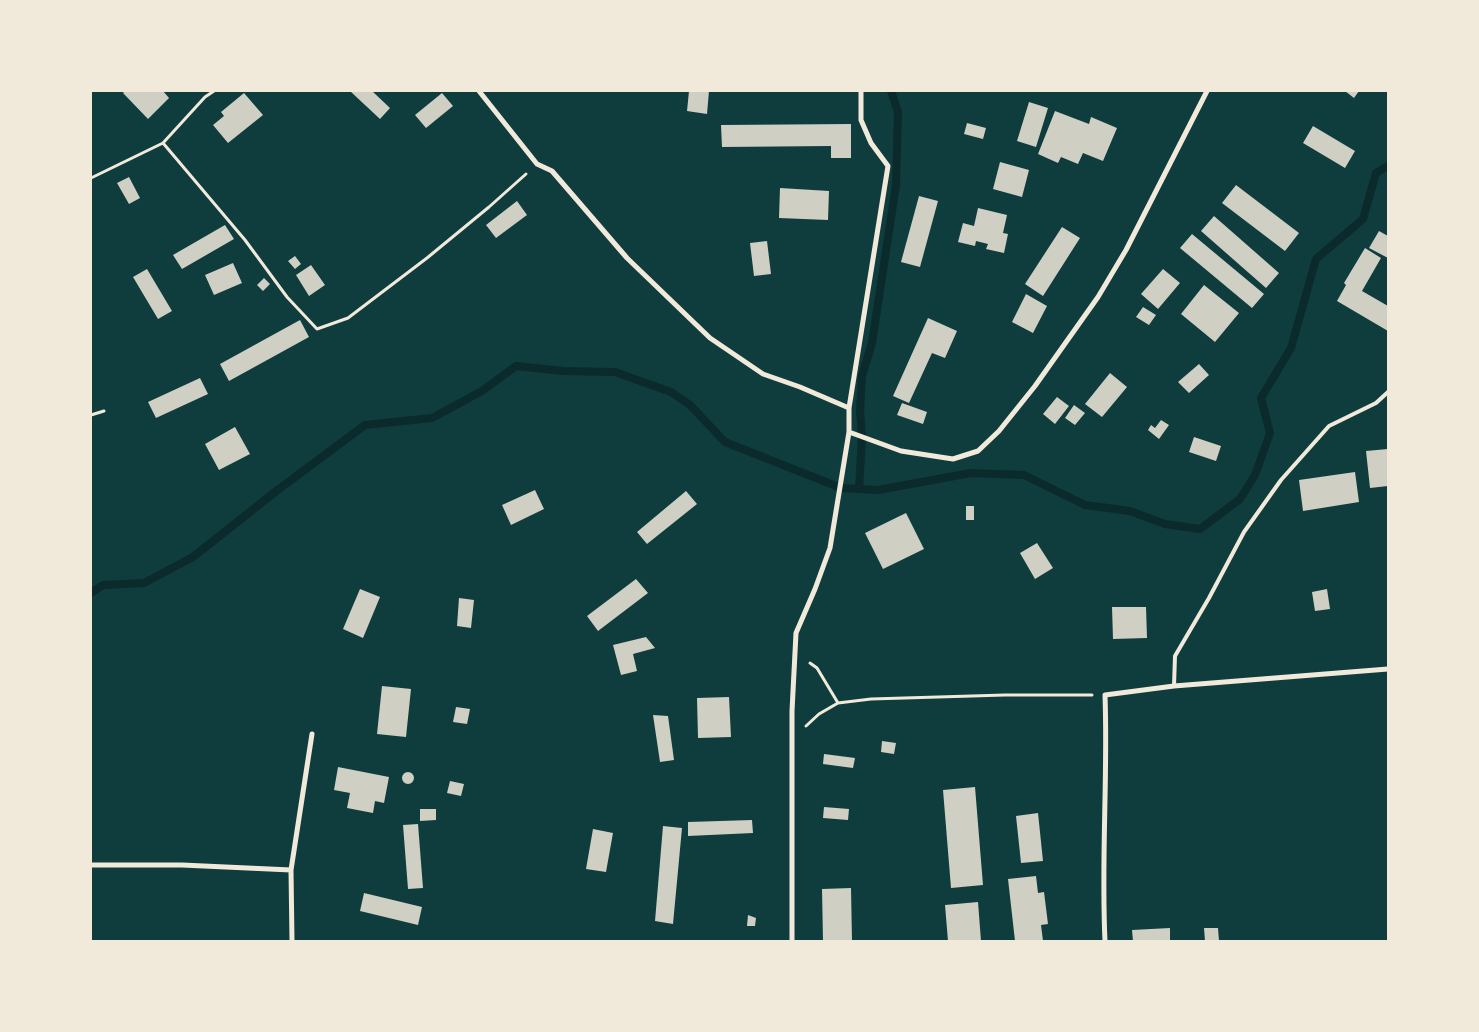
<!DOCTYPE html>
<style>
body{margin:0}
#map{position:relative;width:1479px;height:1032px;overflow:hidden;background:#0f3d3e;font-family:"Alegreya Sans",sans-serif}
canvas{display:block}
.frame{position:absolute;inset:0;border:92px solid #f1e9da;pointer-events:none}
</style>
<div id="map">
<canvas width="1479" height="1032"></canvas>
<div class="frame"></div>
</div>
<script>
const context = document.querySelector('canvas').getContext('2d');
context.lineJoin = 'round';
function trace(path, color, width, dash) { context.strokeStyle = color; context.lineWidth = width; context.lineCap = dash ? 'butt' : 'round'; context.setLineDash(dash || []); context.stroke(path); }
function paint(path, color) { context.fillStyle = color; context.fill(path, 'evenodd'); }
trace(new Path2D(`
 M 859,489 L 862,437 L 860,410 L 862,376 L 872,343 L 896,185 L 898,112 L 891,91
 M 91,593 L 103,585 L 144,583 L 193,557 L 275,492 L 365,425 L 432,418 L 482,391 L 516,366 L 563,371 L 615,372 L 671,392 L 690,405 L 725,442 L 841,488 L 878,490 L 971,473 L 1024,475 L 1085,505 L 1130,511 L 1165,524 L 1200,529 L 1240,499 L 1255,475 L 1270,433 L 1261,398 L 1291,348 L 1316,259 L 1363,219 L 1376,173 L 1388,166`), '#0a2a2b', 8);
paint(new Path2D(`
 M 125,91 L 163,91 L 169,98 L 148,119 L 123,93 Z
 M 350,91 L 372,91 L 390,108 L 380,119 Z
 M 689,91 L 709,91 L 707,114 L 687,111 Z
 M 1345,91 L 1359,91 L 1354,98 Z
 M 244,93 L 263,115 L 228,143 L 213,125 L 224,116 L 221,112 Z
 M 442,93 L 453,106 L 426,128 L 415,115 Z
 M 1029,102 L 1048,108 L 1036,147 L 1017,141 Z
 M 1055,111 L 1089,124 L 1091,117 L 1117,128 L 1103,161 L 1083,153 L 1078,164 L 1061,157 L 1058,163 L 1038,154 Z
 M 967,123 L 986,128 L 983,139 L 964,134 Z
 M 851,124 L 851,158 L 831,158 L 831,146 L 722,147 L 721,125 Z
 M 1313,126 L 1355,151 L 1345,168 L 1303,143 Z
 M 1000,162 L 1029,170 L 1022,197 L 993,189 Z
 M 129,177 L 140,198 L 129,204 L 117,183 Z
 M 1236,185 L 1299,233 L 1285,251 L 1222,203 Z
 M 780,188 L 829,191 L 828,220 L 779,218 Z
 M 919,196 L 938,201 L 920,267 L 901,262 Z
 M 517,201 L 527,215 L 496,238 L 486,225 Z
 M 978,208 L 1007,215 L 1003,233 L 1008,234 L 1004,253 L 986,249 L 988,244 L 976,241 L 975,246 L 958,242 L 963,223 L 974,226 Z
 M 1214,216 L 1279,273 L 1266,288 L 1201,231 Z
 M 225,225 L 234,239 L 182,269 L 173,255 Z
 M 1062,227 L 1080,238 L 1043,296 L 1025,284 Z
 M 1379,231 L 1388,236 L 1388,258 L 1369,248 Z
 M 1192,234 L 1264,294 L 1252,308 L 1180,248 Z
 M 767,241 L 771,274 L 754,276 L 750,243 Z
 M 1365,248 L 1381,258 L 1362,291 L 1388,306 L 1388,331 L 1337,301 L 1346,285 L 1344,283 Z
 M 295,256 L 301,264 L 295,269 L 288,261 Z
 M 233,263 L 242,283 L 214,295 L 205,275 Z
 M 311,265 L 325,285 L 309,296 L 296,275 Z
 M 147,269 L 172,311 L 158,319 L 133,277 Z
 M 1163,269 L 1180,283 L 1158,309 L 1141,294 Z
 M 264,278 L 270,284 L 263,291 L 257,285 Z
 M 1204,285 L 1239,313 L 1215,342 L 1181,314 Z
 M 1026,294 L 1047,306 L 1033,333 L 1012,322 Z
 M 1143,307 L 1156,315 L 1149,325 L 1136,317 Z
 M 928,318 L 957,331 L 945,358 L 932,353 L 909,403 L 893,396 Z
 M 300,320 L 309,337 L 229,381 L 220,364 Z
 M 1199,364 L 1209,375 L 1189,393 L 1178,382 Z
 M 1110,373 L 1127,387 L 1102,417 L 1085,404 Z
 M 200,378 L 208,394 L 156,418 L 148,402 Z
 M 1057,397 L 1069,406 L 1055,424 L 1043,414 Z
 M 902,403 L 927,412 L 923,424 L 897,415 Z
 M 1074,405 L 1085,413 L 1075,425 L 1065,418 Z
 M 1161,420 L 1169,425 L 1159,439 L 1148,430 L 1151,425 L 1155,428 Z
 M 235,427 L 250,454 L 219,470 L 205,444 Z
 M 1194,437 L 1221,446 L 1216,461 L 1189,452 Z
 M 1388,449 L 1388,486 L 1370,488 L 1366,451 Z
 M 1355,472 L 1359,502 L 1303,511 L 1299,480 Z
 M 535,490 L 544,509 L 511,525 L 502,505 Z
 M 686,491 L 697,504 L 647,544 L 637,532 Z
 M 966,506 L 974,506 L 974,520 L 966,520 Z
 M 906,513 L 924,549 L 883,569 L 865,533 Z
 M 1037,543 L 1053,568 L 1035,579 L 1020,553 Z
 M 636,579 L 648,593 L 598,631 L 587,616 Z
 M 360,589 L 380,597 L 363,638 L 343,629 Z
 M 1327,589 L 1330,609 L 1315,611 L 1312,592 Z
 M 459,598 L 474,600 L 471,628 L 457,626 Z
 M 1112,607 L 1146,607 L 1147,638 L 1113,639 Z
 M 646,637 L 655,648 L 633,654 L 637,671 L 621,675 L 613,645 Z
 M 382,686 L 411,689 L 406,737 L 377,734 Z
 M 729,697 L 731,737 L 698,738 L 697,698 Z
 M 456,707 L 470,709 L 467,724 L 453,722 Z
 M 653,715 L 668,716 L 674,760 L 660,762 Z
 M 882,741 L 896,743 L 894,754 L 881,752 Z
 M 824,754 L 855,758 L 853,768 L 823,764 Z
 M 338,767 L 389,777 L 384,803 L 375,801 L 373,813 L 347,808 L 350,793 L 334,790 Z
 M402 778a6 6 0 1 1 12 0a6 6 0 1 1-12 0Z
 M 450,781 L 464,784 L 461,796 L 447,793 Z
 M 975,787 L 983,885 L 951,888 L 943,790 Z
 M 824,807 L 849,809 L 848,820 L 823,818 Z
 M 420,809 L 436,809 L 436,820 L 420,821 Z
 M 1038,813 L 1043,861 L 1021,863 L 1016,816 Z
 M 752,820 L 753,833 L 688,836 L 688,822 Z
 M 418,824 L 423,888 L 408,889 L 403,825 Z
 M 663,826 L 682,828 L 673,924 L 655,921 Z
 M 593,829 L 613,833 L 606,872 L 586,869 Z
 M 1036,876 L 1038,893 L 1044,892 L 1048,924 L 1041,925 L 1043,941 L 1015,941 L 1008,879 Z
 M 851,888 L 852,941 L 823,941 L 822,889 Z
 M 364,893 L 422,907 L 418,925 L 360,911 Z
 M 978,902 L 981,941 L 948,941 L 945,905 Z
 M 748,915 L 756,918 L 755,926 L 747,926 Z
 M 1170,928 L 1170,941 L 1133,941 L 1132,930 Z
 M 1204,928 L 1218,928 L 1219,941 L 1205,941 Z`), '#cfcfc3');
trace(new Path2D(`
 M 163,143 L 245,240 L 287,297 L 317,329 L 348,318 L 427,258 L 489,207 L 526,174
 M 91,178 L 163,143 L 205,97 L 214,91
 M 91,415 L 104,411
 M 810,663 L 817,668 L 838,703
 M 806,726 L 819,714 L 838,703 L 871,699 L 1005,695 L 1092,695`), '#f1e9da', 3);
trace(new Path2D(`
 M 1174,686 L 1175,656 L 1209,598 L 1244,532 L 1281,480 L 1329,426 L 1376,403 L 1388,392`), '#f1e9da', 4);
trace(new Path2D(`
 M 479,91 L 537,164 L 552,171 L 627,258 L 710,338 L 763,374 L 800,387 L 849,408
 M 849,432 L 901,451 L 953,459 L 978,451 L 999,431 L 1035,386 L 1098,297 L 1126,250 L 1207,91
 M 91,865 L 182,865 L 291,870
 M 292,941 L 291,870 L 312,734
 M 792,941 L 792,711 L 796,633 L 815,589 L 830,548 L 849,432 L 849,408 L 888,166 L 871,143 L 861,120 L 861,91
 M 1105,941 C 1101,859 1108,777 1105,695 L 1174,686 L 1388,669`), '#f1e9da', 5);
</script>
